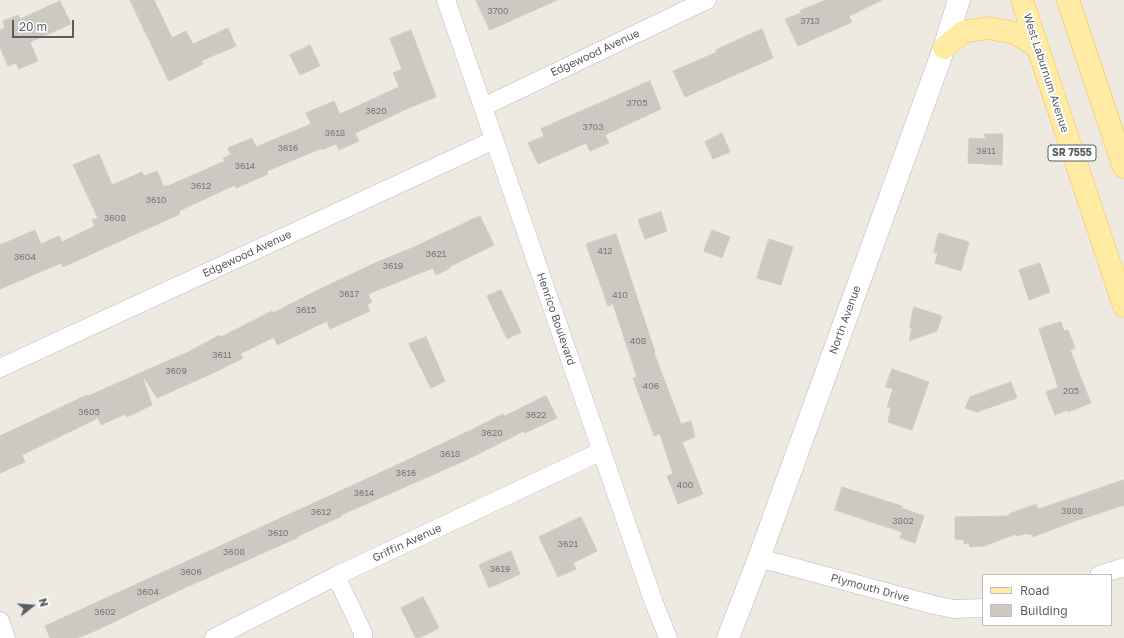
<!DOCTYPE html>
<style>
body{margin:0}
#map{position:relative;width:1124px;height:638px;overflow:hidden;background:#eeeae1;font-family:"Golos Text",sans-serif}
canvas{display:block}
.legend{position:absolute;left:982px;top:574px;width:130px;height:52px;box-sizing:border-box;background:#fff;border:1px solid #bdbfc1;margin:0;padding:5px 7px;list-style:none;font-size:12px;color:#595e63}
.legend li{display:flex;align-items:center;gap:8px;height:20px}
.legend b{width:20px;border:1px solid #bdbfc1}
.north{position:absolute;left:12px;top:586px;width:40px;height:40px;-webkit-text-stroke:3px #fff;paint-order:stroke;rotate:73deg;font-size:11px;font-weight:700;line-height:16px;text-align:center;color:#595e63}
.north::after{content:'';display:block;margin:auto;width:14px;height:18px;background:#595e63;clip-path:polygon(50% 0,100% 100%,50% 72%,0 100%)}
.scale{position:absolute;left:12px;top:20px;width:62px;height:18px;box-sizing:border-box;border:2px solid #595e63;border-top:0;padding-left:5px;font-size:12px;line-height:14px;white-space:nowrap;color:#595e63;-webkit-text-stroke:3px #fff;paint-order:stroke}
</style>
<div id="map">
<canvas width="1124" height="638"></canvas>
<ul class="legend">
<li><b style="height:5px;background:#ffeba4"></b>Road</li>
<li><b style="height:11px;background:#cdc8c2"></b>Building</li>
</ul>
<div class="north">N</div>
<div class="scale">20 m</div>
</div>
<script>
const context = document.querySelector('canvas').getContext('2d');
context.lineJoin = 'round';
function paint(path, color) { context.fillStyle = color; context.fill(path, 'evenodd'); }
function trace(path, color, width, dash) { context.strokeStyle = color; context.lineWidth = width; context.lineCap = dash ? 'butt' : 'round'; context.setLineDash(dash || []); context.stroke(path); }
function label(font, color, halo, rows, align = 'center') {
  context.font = font + ' "Golos Text",sans-serif'; context.lineWidth = 4; context.setLineDash([]); context.textBaseline = 'middle'; context.strokeStyle = halo; context.fillStyle = color; for (const [text, x, y, turn = 0] of rows) {
    context.save(); context.translate(x, y); context.rotate((+turn || 0) * Math.PI / 180); context.textAlign = isNaN(turn) ? turn : align; if (halo) context.strokeText(text, 0, 0); context.fillText(text, 0, 0); context.restore();
  }
}
const building = new Path2D(`
 M 130,0 L 154,0 L 172,38 L 186,31 L 193,44 L 228,28 L 236,46 L 201,61 L 203,64 L 169,81 Z
 M 476,0 L 557,0 L 490,30 Z
 M 826,0 L 882,0 L 849,16 L 852,22 L 798,46 L 785,19 L 801,13 L 800,11 Z
 M 60,1 L 71,24 L 30,42 L 38,61 L 19,69 L 16,63 L 8,66 L 0,47 L 0,30 L 5,28 L 3,21 L 18,15 L 20,19 Z
 M 762,29 L 773,58 L 685,97 L 673,71 L 717,52 L 716,50 Z
 M 411,30 L 436,97 L 411,107 L 355,133 L 359,141 L 339,150 L 336,144 L 322,150 L 322,148 L 267,171 L 268,174 L 236,188 L 235,185 L 179,211 L 180,214 L 63,267 L 61,263 L 0,289 L 0,245 L 35,230 L 41,244 L 59,236 L 62,242 L 95,226 L 92,220 L 98,218 L 73,165 L 99,154 L 112,185 L 142,172 L 144,176 L 157,171 L 164,187 L 167,185 L 168,186 L 225,161 L 223,158 L 231,155 L 228,148 L 252,138 L 256,147 L 311,124 L 306,113 L 334,101 L 340,114 L 399,87 L 393,73 L 402,69 L 390,39 Z
 M 310,45 L 320,66 L 300,75 L 290,55 Z
 M 650,81 L 661,109 L 605,135 L 609,143 L 590,151 L 586,143 L 538,164 L 528,143 L 544,136 L 541,129 Z
 M 722,133 L 730,152 L 713,159 L 705,142 Z
 M 985,134 L 1003,134 L 1002,165 L 968,163 L 969,138 L 985,139 Z
 M 661,212 L 667,231 L 645,239 L 638,220 Z
 M 480,216 L 494,245 L 449,267 L 450,268 L 436,275 L 433,268 L 368,294 L 372,302 L 367,305 L 370,311 L 330,329 L 327,321 L 277,345 L 274,337 L 240,354 L 243,358 L 211,374 L 157,398 L 142,375 L 152,405 L 127,417 L 125,414 L 101,425 L 98,418 L 22,455 L 25,462 L 0,473 L 0,436 L 87,395 L 88,396 L 188,352 L 220,335 L 221,337 L 272,311 L 273,313 L 320,289 L 375,263 L 414,247 Z
 M 712,230 L 730,237 L 722,258 L 704,251 Z
 M 939,233 L 969,242 L 961,271 L 935,263 L 938,253 L 934,252 Z
 M 616,234 L 655,352 L 654,353 L 681,424 L 691,421 L 695,437 L 682,442 L 703,494 L 678,504 L 667,476 L 673,474 L 660,434 L 654,436 L 633,378 L 637,377 L 613,304 L 608,306 L 586,244 Z
 M 769,239 L 793,247 L 781,285 L 757,278 Z
 M 1040,263 L 1050,292 L 1029,300 L 1019,270 Z
 M 501,290 L 521,332 L 507,339 L 487,296 Z
 M 914,307 L 942,316 L 937,331 L 909,341 L 912,328 L 910,327 Z
 M 1061,322 L 1064,331 L 1068,330 L 1075,348 L 1070,350 L 1091,403 L 1068,412 L 1067,410 L 1055,415 L 1046,392 L 1058,387 L 1039,329 Z
 M 426,337 L 445,381 L 431,388 L 409,344 Z
 M 892,369 L 929,382 L 912,430 L 888,422 L 891,408 L 887,407 L 893,389 L 886,387 Z
 M 1011,382 L 1017,398 L 977,412 L 965,408 L 970,397 Z
 M 546,396 L 557,418 L 525,433 L 524,431 L 464,461 L 341,515 L 342,516 L 298,536 L 299,537 L 180,590 L 95,631 L 77,638 L 50,638 L 45,626 L 386,470 L 471,430 L 503,414 L 504,416 Z
 M 1124,480 L 1124,505 L 1069,523 L 1033,537 L 1032,534 L 1028,535 L 1027,533 L 1017,536 L 1016,534 L 984,546 L 970,547 L 969,543 L 964,544 L 964,540 L 955,539 L 955,517 L 1010,516 L 1009,514 L 1036,504 L 1038,509 Z
 M 842,487 L 902,506 L 902,508 L 924,516 L 915,543 L 900,538 L 902,532 L 835,510 Z
 M 581,517 L 597,551 L 573,563 L 576,569 L 558,577 L 539,537 Z
 M 511,551 L 520,574 L 489,588 L 479,565 Z
 M 423,597 L 439,628 L 419,638 L 416,638 L 401,608 Z`);
paint(building, '#cdc8c2');
trace(building, '#d3cbbf', 1);
const street = new Path2D(`
 M 446,0 L 654,603 L 668,638
 M 483,107 L 707,0
 M 0,368 L 494,140
 M 759,558 L 934,605 L 954,609 L 983,608
 M 1099,575 L 1124,567
 M 336,576 L 363,633 L 363,638
 M 0,621 L 6,638
 M 214,638 L 336,576 L 602,451`);
const secondary = new Path2D(`
 M 728,638 L 759,558 L 944,48 L 959,0`);
const primary = new Path2D(`
 M 1022,0 L 1124,306
 M 1068,0 L 1124,167
 M 944,48 L 963,32 L 988,28 L 1015,33 L 1036,46`);
trace(street, '#b6babf', 19);
trace(secondary, '#b5b9bf', 23);
trace(primary, '#fabf4d', 23);
trace(street, '#fff', 18);
trace(secondary, '#fff', 22);
trace(primary, '#ffeba4', 22);
label('9px', '#76787b', null, [
 ["3700",498,11],
 ["3713",810,21],
 ["3705",637,103],
 ["3620",376,111],
 ["3703",593,127],
 ["3618",335,133],
 ["3616",288,148],
 ["3911",986,151],
 ["3614",245,166],
 ["3612",201,186],
 ["3610",156,200],
 ["3608",115,218],
 ["412",605,251],
 ["3621",436,254],
 ["3604",25,257],
 ["3619",393,266],
 ["3617",349,294],
 ["410",620,295],
 ["3615",306,310],
 ["408",638,341],
 ["3611",222,355],
 ["3609",176,371],
 ["406",651,386],
 ["205",1071,391],
 ["3605",89,412],
 ["3622",536,415],
 ["3620",492,433],
 ["3618",450,454],
 ["3616",406,473],
 ["400",685,485],
 ["3614",364,493],
 ["3808",1072,511],
 ["3612",321,512],
 ["3802",903,521],
 ["3610",278,533],
 ["3621",568,544],
 ["3608",234,552],
 ["3619",500,569],
 ["3606",191,572],
 ["3604",148,592],
 ["3602",105,612]
]);
for (const [x, y, w] of [
 [1072,153,48]
]) { const box = new Path2D(); box.roundRect(x - w / 2, y - 8, w, 16, 3); context.fillStyle = '#fff'; context.fill(box); trace(box, '#595e63', 1); }
label('bold 10px', '#595e63', null, [
 ["SR 7555",1072,153]
]);
label('11px', '#595e63', '#fff', [
 ["Edgewood Avenue",595,53,-25],
 ["West Laburnum Avenue",1046,73,72],
 ["Edgewood Avenue",247,254,-25],
 ["Henrico Boulevard",556,319,71],
 ["North Avenue",845,320,-70],
 ["Griffin Avenue",407,543,-25],
 ["Plymouth Drive",870,588,15]
]);
</script>
